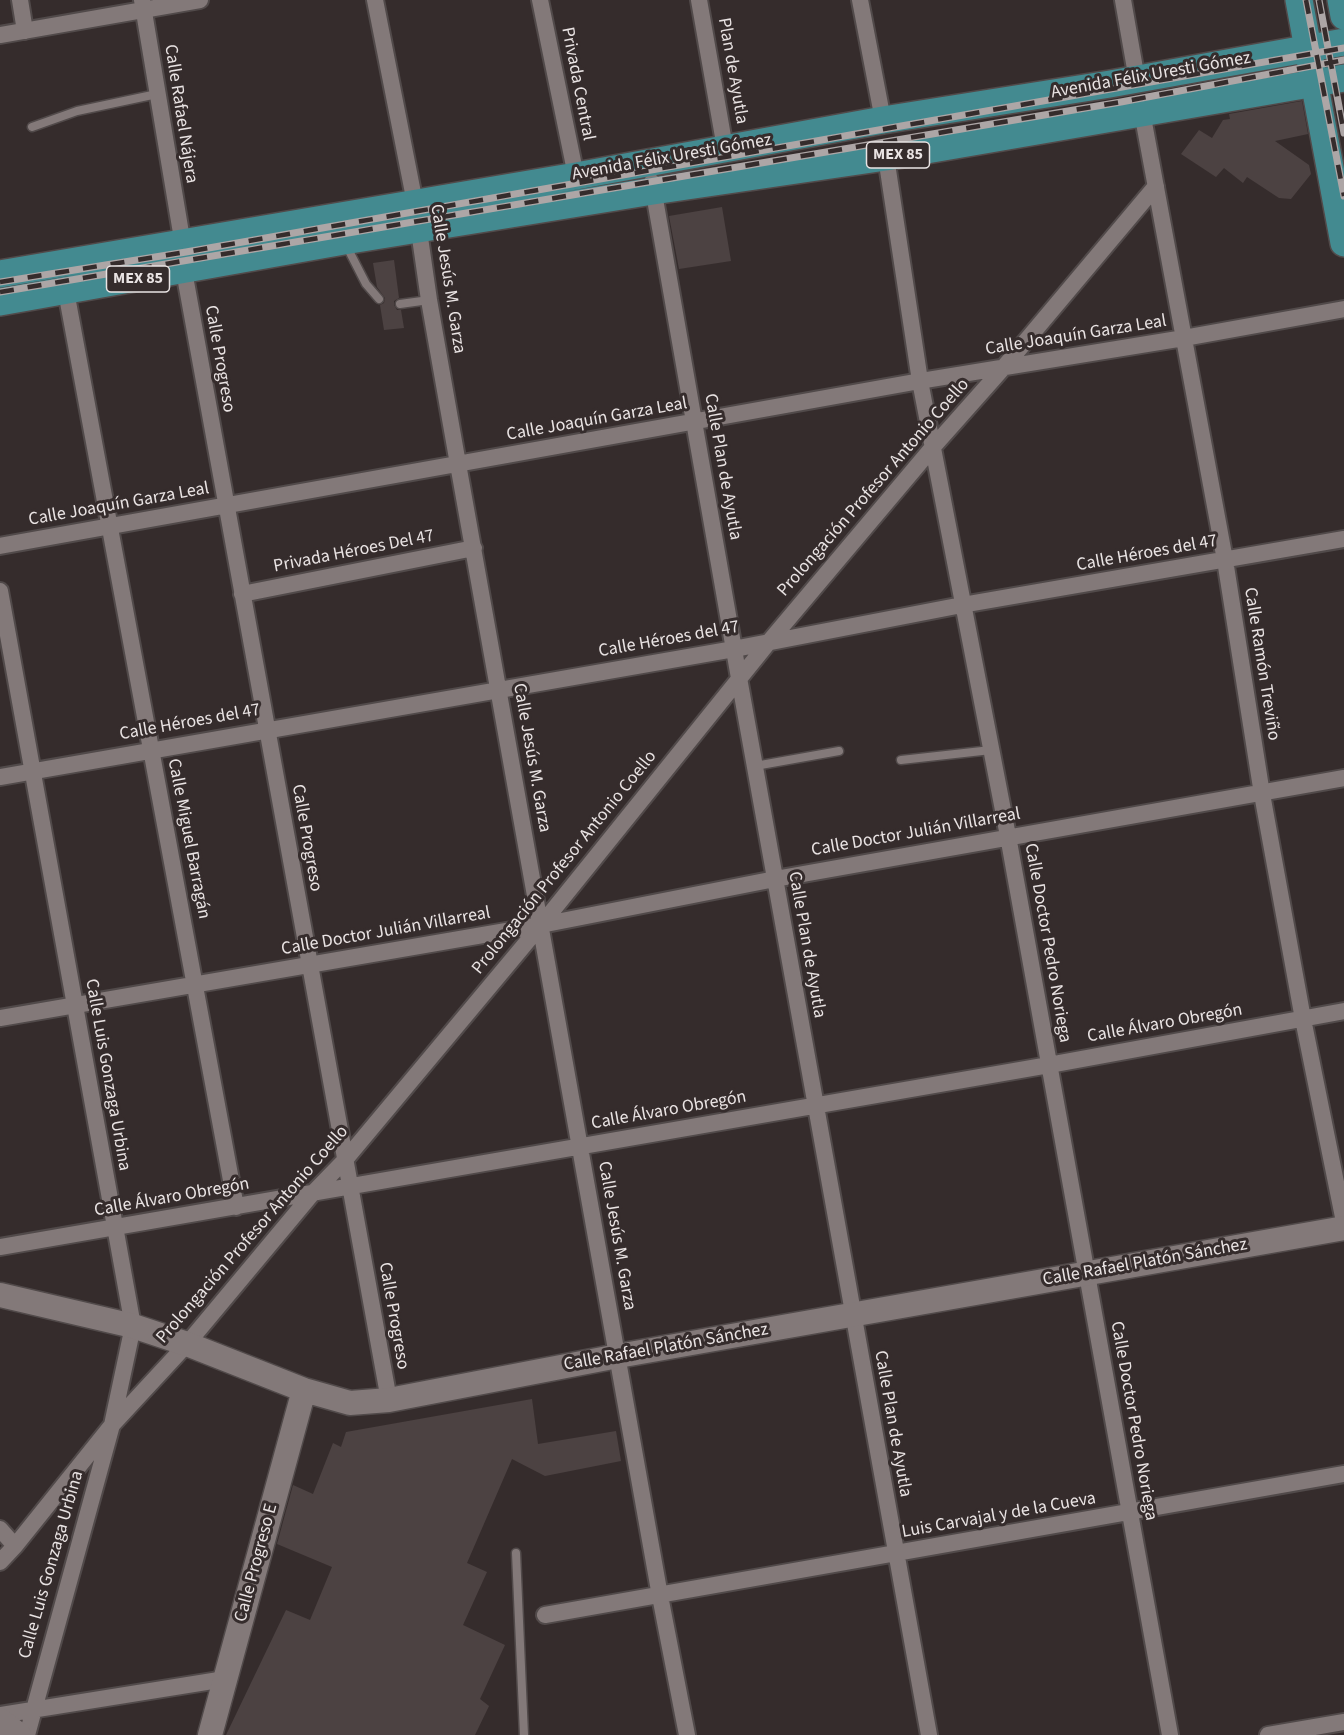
<!DOCTYPE html>
<meta charset="utf-8">
<style>
body{margin:0}
canvas{display:block;background:#352c2c}
</style>
<canvas width="1344" height="1735"></canvas>
<script>
const context = document.querySelector('canvas').getContext('2d');
context.lineJoin = 'round';
function paint(path, color) { context.fillStyle = color; context.fill(path, 'evenodd'); }
function trace(path, color, width, dash) { context.strokeStyle = color; context.lineWidth = width; context.lineCap = dash ? 'butt' : 'round'; context.setLineDash(dash || []); context.stroke(path); }
function label(font, color, halo, rows, align = 'center') {
  context.font = font + ' "Source Sans 3",sans-serif'; context.lineWidth = 6; context.setLineDash([]); context.textBaseline = 'middle'; context.strokeStyle = halo; context.fillStyle = color; for (const [text, x, y, turn = 0] of rows) {
    context.save(); context.translate(x, y); context.rotate((+turn || 0) * Math.PI / 180); context.textAlign = isNaN(turn) ? turn : align; if (halo) context.strokeText(text, 0, 0); context.fillText(text, 0, 0); context.restore();
  }
}
paint(new Path2D(`
 M 1302,101 L 1308,134 L 1275,141 L 1309,165 L 1311,174 L 1291,199 L 1279,198 L 1247,177 L 1243,183 L 1224,168 L 1216,177 L 1181,154 L 1199,130 L 1212,138 L 1223,120 L 1230,119 L 1229,114 Z
 M 722,207 L 731,261 L 679,269 L 669,216 Z
 M 394,260 L 399,298 L 394,301 L 394,305 L 397,310 L 401,310 L 404,328 L 384,330 L 380,305 L 384,303 L 385,298 L 377,287 L 373,263 Z
 M 532,1399 L 538,1444 L 616,1431 L 621,1461 L 545,1476 L 512,1459 L 467,1563 L 487,1572 L 463,1625 L 505,1645 L 480,1699 L 489,1706 L 475,1735 L 226,1735 L 286,1610 L 310,1620 L 332,1567 L 277,1544 L 293,1485 L 313,1494 L 333,1443 L 341,1447 L 346,1432 Z`), '#4c4242');
const lane = new Path2D(`
 M 32,127 L 77,111 L 157,94
 M 346,245 L 366,284 L 379,299
 M 400,304 L 429,300
 M 901,760 L 991,750
 M 755,766 L 839,751
 M 516,1553 L 524,1735`);
const street = new Path2D(`
 M 20,0 L 25,31
 M 142,0 L 181,233
 M 375,0 L 415,203 L 429,300 L 458,464 L 660,1596 L 687,1735
 M 540,0 L 576,176
 M 699,0 L 725,148
 M 860,0 L 883,120
 M 1123,0 L 1137,80
 M 0,35 L 200,0
 M 1142,112 L 1225,560 L 1262,794 L 1303,1019 L 1344,1222
 M 886,157 L 920,381 L 1008,836 L 1170,1735
 M 652,182 L 739,678 L 929,1735
 M 186,282 L 389,1400
 M 68,302 L 236,1207
 M 0,546 L 920,381 L 1184,338 L 1344,309
 M 0,591 L 133,1326 L 112,1425 L 27,1735
 M 242,594 L 474,548
 M 0,777 L 734,649 L 962,605 L 1344,539
 M 0,1018 L 541,925 L 775,879 L 1344,778
 M 0,1247 L 1049,1065 L 1344,1011
 M 0,1529 L 15,1546
 M 0,1562 L 15,1546 L 112,1425 L 187,1344 L 312,1194 L 345,1160 L 541,925 L 768,643 L 933,447 L 1004,367 L 1156,186
 M 545,1615 L 1344,1474
 M 0,1715 L 225,1679
 M 1268,1735 L 1344,1722`);
const secondary = new Path2D(`
 M 0,1295 L 133,1326 L 187,1344 L 304,1390 L 350,1403 L 389,1400 L 618,1356 L 1344,1228
 M 0,1720 L 19,1735
 M 210,1735 L 304,1390`);
const primary = new Path2D(`
 M 1299,0 L 1344,243
 M 1341,0 L 1344,16
 M 0,274 L 576,176 L 883,120 L 1110,84 L 1344,42
 M 0,302 L 344,241 L 653,191 L 886,157 L 1344,78`);
trace(lane, '#514a4a', 11);
trace(street, '#514a4a', 20);
trace(secondary, '#514a4a', 27);
trace(primary, '#514a4a', 30);
trace(lane, '#837979', 8);
trace(street, '#837979', 16);
trace(secondary, '#837979', 24);
trace(primary, '#438a90', 27);
const rail = new Path2D(`
 M 1306,0 L 1344,196
 M 1319,0 L 1344,133
 M 0,282 L 186,252 L 1344,48
 M 0,292 L 1121,102 L 1344,60`);
trace(rail, '#ada6a6', 7);
trace(rail, '#352c2c', 4.5, [14]);
for (const [x, y, w] of [
 [898,155,63],
 [138,279,63]
]) { const box = new Path2D(); box.roundRect(x - w / 2, y - 13, w, 26, 4.5); context.fillStyle = '#352c2c'; context.fill(box); trace(box, '#e9e3e3', 1.5); }
label('bold 16px', '#e9e3e3', null, [
 ["MEX 85",898,155],
 ["MEX 85",138,279]
]);
label('18px', '#e9e3e3', '#352c2c', [
 ["Plan de Ayutla",732,71,80],
 ["Avenida Félix Uresti Gómez",1151,76,-10],
 ["Privada Central",577,84,79],
 ["Calle Rafael Nájera",180,114,81],
 ["Avenida Félix Uresti Gómez",672,158,-10],
 ["Calle Jesús M. Garza",447,279,81],
 ["Calle Joaquín Garza Leal",1076,336,-9],
 ["Calle Progreso",219,359,80],
 ["Calle Joaquín Garza Leal",597,420,-10],
 ["Calle Plan de Ayutla",722,467,80],
 ["Prolongación Profesor Antonio Coello",874,488,-49],
 ["Calle Joaquín Garza Leal",119,505,-10],
 ["Privada Héroes Del 47",354,552,-11],
 ["Calle Héroes del 47",1147,554,-10],
 ["Calle Héroes del 47",669,640,-10],
 ["Calle Ramón Treviño",1261,664,81],
 ["Calle Héroes del 47",190,723,-10],
 ["Calle Jesús M. Garza",531,758,80],
 ["Calle Doctor Julián Villarreal",916,833,-10],
 ["Calle Progreso",306,838,80],
 ["Calle Miguel Barragán",188,839,79],
 ["Prolongación Profesor Antonio Coello",565,863,-51],
 ["Calle Doctor Julián Villarreal",386,932,-10],
 ["Calle Doctor Pedro Noriega",1047,943,80],
 ["Calle Plan de Ayutla",806,945,80],
 ["Calle Álvaro Obregón",1165,1024,-10],
 ["Calle Luis Gonzaga Urbina",107,1075,80],
 ["Calle Álvaro Obregón",669,1111,-10],
 ["Calle Álvaro Obregón",172,1198,-10],
 ["Prolongación Profesor Antonio Coello",253,1235,-49],
 ["Calle Jesús M. Garza",616,1236,80],
 ["Calle Rafael Platón Sánchez",1145,1263,-10],
 ["Calle Progreso",393,1316,80],
 ["Calle Rafael Platón Sánchez",666,1348,-10],
 ["Calle Doctor Pedro Noriega",1133,1421,80],
 ["Calle Plan de Ayutla",892,1424,80],
 ["Luis Carvajal y de la Cueva",999,1516,-10],
 ["Calle Progreso E",257,1563,-75],
 ["Calle Luis Gonzaga Urbina",52,1565,-74]
]);
</script>
